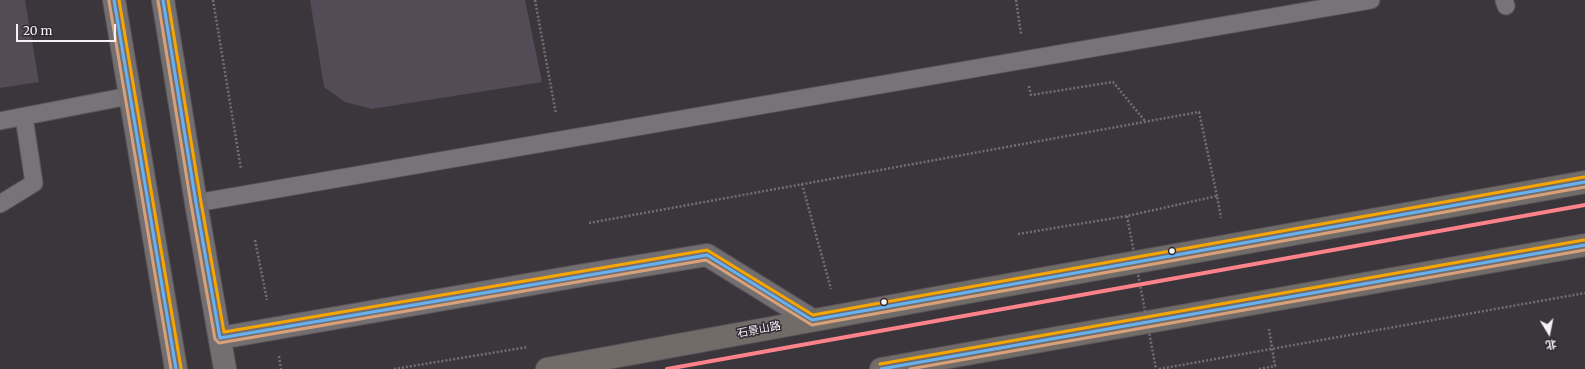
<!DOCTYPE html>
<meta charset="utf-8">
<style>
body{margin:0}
#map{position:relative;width:1585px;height:369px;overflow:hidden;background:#3b363c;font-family:Merriweather,"Noto Sans SC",serif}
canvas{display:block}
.north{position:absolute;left:1529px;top:313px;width:40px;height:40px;-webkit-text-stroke:3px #322a34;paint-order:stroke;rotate:170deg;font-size:11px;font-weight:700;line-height:16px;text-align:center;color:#f6f1f8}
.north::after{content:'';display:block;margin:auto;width:14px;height:18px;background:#f6f1f8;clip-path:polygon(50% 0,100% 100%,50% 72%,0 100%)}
.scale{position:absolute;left:16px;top:24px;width:100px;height:18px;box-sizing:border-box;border:2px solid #f6f1f8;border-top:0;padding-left:5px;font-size:12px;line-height:14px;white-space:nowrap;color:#f6f1f8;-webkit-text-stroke:3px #322a34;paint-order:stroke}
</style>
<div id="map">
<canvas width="1585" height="369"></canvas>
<div class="north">北</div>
<div class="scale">20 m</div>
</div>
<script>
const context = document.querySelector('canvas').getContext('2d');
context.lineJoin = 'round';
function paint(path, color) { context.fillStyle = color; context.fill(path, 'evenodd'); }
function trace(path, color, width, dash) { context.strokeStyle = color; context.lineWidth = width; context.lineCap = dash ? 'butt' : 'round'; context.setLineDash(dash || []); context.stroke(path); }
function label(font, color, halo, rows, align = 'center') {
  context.font = font + ' Merriweather,"Noto Sans SC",serif'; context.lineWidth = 3; context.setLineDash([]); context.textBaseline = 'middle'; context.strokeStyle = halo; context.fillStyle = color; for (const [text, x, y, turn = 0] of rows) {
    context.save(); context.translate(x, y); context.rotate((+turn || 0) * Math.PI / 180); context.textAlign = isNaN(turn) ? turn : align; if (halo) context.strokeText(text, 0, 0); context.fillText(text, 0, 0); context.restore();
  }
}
paint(new Path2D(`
 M 0,0 L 25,0 L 39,82 L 0,88 Z
 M 310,0 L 525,0 L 542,82 L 372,109 L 345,102 L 324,87 Z`), '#534b55');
const lane = new Path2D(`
 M 1504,0 L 1506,6
 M 0,121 L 129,96
 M 196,203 L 1371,0
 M 0,204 L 34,183 L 24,117`);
const secondary = new Path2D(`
 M 114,0 L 176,369
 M 163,0 L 196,203 L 225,369
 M 220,338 L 584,275 L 707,255 L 812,320`);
const highway = new Path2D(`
 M 547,369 L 974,291 L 1585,182
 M 881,369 L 1585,245`);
trace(lane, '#59555a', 19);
trace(secondary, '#59555a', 24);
trace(highway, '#59555a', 24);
trace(new Path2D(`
 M 213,0 L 241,169
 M 535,0 L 556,114
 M 1016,0 L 1021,34
 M 1029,86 L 1031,95 L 1113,82 L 1145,121
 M 802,184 L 831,289
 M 589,223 L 1199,112 L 1217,196
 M 1018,234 L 1127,216 L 1217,196 L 1221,218
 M 255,240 L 267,300
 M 279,356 L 281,369
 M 394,369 L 528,347
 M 1159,369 L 1585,293
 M 1259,369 L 1275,366 L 1269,329`), '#726f73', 2.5, [2, 2]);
trace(lane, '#777478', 17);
trace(secondary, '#736f71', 22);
trace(highway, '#726c69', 22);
trace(new Path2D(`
 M 1127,216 L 1156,369`), '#726f73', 2.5, [2, 2]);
trace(new Path2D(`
 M 114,0 L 176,369
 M 163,0 L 196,203 L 220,338 L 707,255 L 812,320 L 1585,182
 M 881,369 L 1585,245`), '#66b1f2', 3);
trace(new Path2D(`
 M 109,1 L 171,369
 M 158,1 L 191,204 L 215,339 L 219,343 L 706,260 L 812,325 L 1585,187
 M 910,369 L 1585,250`), '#d9a179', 3);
trace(new Path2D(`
 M 119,0 L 181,368
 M 168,0 L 201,202 L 224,332 L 707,250 L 813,315 L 1584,177
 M 880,364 L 1584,240`), '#f7a600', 3);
trace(new Path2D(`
 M 667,369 L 1585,205`), '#fd828a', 4);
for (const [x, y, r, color] of [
 [1172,251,3.5,"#f6f1f8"],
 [884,302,3.5,"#f6f1f8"]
]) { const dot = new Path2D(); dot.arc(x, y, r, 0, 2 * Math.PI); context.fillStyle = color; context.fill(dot); trace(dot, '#322a34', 1.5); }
label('11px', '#f6f1f8', '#322a34', [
 ["石景山路",759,330,-11]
]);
</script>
